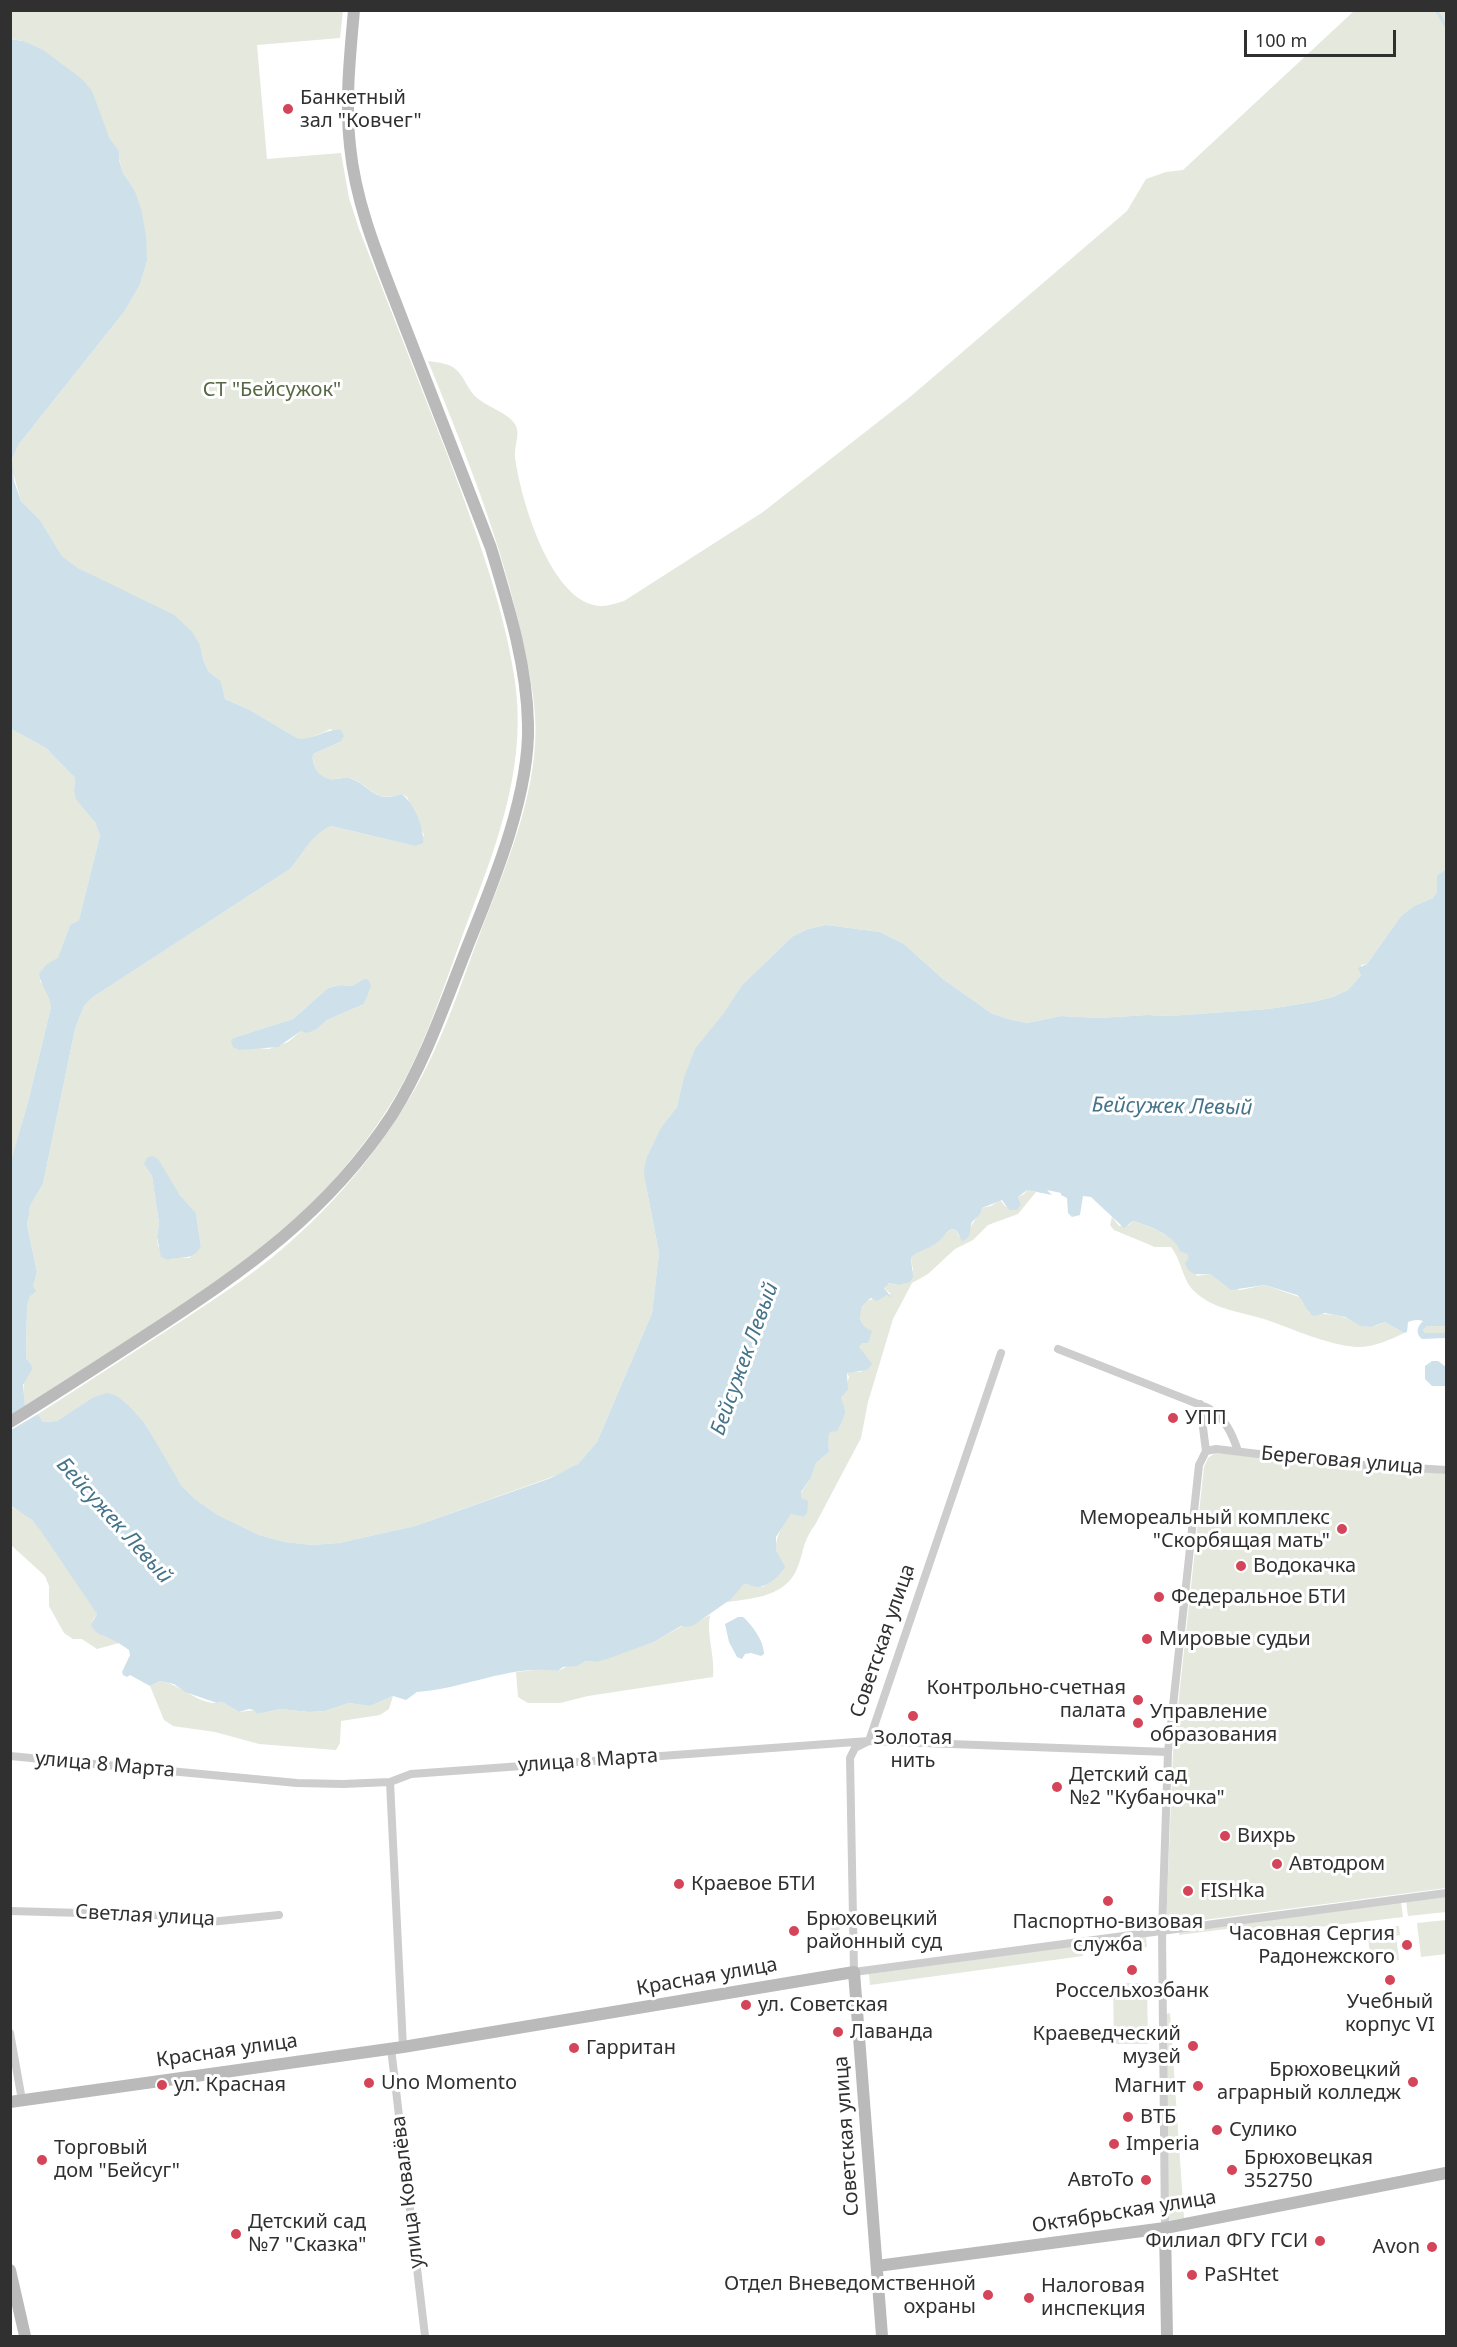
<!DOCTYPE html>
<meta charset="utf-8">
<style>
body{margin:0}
#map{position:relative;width:1457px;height:2347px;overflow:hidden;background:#fff;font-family:"Noto Sans",sans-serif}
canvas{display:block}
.frame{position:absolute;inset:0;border:12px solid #303030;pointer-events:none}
.scale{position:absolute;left:1244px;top:30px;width:152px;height:27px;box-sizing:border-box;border:3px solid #303030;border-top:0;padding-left:8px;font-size:18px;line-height:21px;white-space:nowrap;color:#303030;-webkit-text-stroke:4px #fff;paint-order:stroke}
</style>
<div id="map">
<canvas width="1457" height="2347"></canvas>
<div class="frame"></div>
<div class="scale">100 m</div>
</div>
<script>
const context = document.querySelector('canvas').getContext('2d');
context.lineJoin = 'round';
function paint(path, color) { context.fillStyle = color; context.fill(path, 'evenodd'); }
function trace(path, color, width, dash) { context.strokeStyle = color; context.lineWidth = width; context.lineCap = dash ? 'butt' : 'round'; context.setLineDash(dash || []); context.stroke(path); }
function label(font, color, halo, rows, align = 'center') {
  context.font = font + ' "Noto Sans",sans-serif'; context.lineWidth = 6; context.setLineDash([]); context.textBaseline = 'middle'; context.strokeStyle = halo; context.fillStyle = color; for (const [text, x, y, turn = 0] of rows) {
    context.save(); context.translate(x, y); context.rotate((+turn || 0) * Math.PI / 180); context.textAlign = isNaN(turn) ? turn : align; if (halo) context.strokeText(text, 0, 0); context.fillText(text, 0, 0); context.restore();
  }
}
paint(new Path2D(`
 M 10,11 L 343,11 L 340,38 L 257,45 L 267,159 L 341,153 L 349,198 L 359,229 C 389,306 419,382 449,459 C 475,529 502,600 514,675 C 528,759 500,837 470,915 C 448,973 427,1044 395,1097 C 356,1162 303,1217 243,1263 C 218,1283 188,1300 161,1318 C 116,1348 71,1378 25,1406 C 24,1399 23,1391 24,1384 C 25,1377 30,1372 31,1364 L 26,1360 L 27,1305 L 37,1272 L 27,1225 L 30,1206 L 43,1184 L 75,1029 L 84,1006 L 93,997 L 290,869 C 304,853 311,835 331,826 L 415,846 L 424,835 L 407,797 L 401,794 C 372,804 372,784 349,778 C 342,777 336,780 329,779 C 318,777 311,764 313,754 L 340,742 L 331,729 L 306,740 L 297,738 L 250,710 L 225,699 L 221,681 L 209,672 L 204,662 L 200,645 L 123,591 L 78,568 L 62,556 L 40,520 L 21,501 L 12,469 L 12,459 L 19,444 L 124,312 L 140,283 L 147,261 L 134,189 L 123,173 L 119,159 L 119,151 L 109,137 L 82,79 L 23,41 L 11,39 ZM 362,980 L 368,980 L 370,986 L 364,1004 L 327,1020 L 317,1029 L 301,1031 L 288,1042 L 269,1049 L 259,1048 L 233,1038 L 293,1019 L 328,988 L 341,985 L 352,986 ZM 144,1164 L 179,1194 L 196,1213 L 201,1247 L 189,1258 L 175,1258 L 168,1260 L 158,1246 L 157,1237 L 159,1223 L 152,1176 Z
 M 1354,11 L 1446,11 L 1446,869 L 1437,875 L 1437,892 L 1433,898 L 1414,906 L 1401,916 L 1367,964 L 1361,965 L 1361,975 L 1348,990 L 1333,997 L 1313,1002 L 1268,1009 L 1169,1016 L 1148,1015 L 1099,1018 L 1061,1016 L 1027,1023 L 1008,1019 L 991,1013 L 943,979 L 904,944 L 880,932 L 826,925 L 808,929 L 793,936 L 742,985 L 683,1080 L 677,1107 L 662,1126 L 645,1181 L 659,1253 L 652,1313 L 597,1442 L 578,1464 L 566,1472 L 415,1526 L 339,1543 L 312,1545 L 285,1542 L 259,1535 L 218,1515 L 195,1499 L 181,1485 L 162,1456 L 145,1424 L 92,1398 L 57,1421 L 43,1422 L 38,1414 C 87,1383 135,1351 183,1320 C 216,1298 251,1276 281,1250 C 334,1205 377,1153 412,1094 C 443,1042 462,980 484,923 C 509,859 540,785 535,714 C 533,689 528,664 522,639 C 502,542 465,452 428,361 C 435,362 444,363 451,366 C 464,373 466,388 476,397 C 488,408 510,413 516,426 C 520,434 514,448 515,457 C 520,497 551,606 602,606 C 608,606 617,603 624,601 L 763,512 L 910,397 L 1127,211 L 1146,179 L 1166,172 L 1183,170 Z
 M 11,729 L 46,748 L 75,778 L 74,790 L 95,822 L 100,836 L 79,920 L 70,925 L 58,959 L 47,964 L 40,981 L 51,997 L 51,1007 L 28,1102 L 11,1160 Z
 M 1027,1190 L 1036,1192 L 1018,1214 L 988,1225 L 973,1240 L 955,1249 L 928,1274 L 912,1283 L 893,1319 L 868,1402 L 861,1438 L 815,1525 C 801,1543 804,1556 795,1573 C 782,1597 750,1599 726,1602 L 744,1584 L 763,1587 L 782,1571 C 783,1558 778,1558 776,1549 C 775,1536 784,1524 791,1514 L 803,1517 L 804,1500 L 801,1498 L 801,1493 L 811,1478 L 816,1463 L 829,1452 C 829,1447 827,1441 828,1436 C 833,1419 851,1426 841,1402 L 849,1377 L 847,1373 L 848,1371 L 860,1372 L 870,1367 L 859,1347 L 867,1330 L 863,1326 L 859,1314 L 866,1301 L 891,1294 L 884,1288 L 888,1283 L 898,1285 L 913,1270 L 911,1258 L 921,1249 L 932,1246 L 951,1229 L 956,1230 L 959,1237 L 970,1228 L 982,1208 L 991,1206 L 1000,1200 L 1006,1207 L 1021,1204 L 1018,1197 L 1024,1194 Z
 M 1112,1217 L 1119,1226 L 1129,1225 L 1133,1221 C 1151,1226 1176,1238 1187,1254 C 1191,1260 1194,1269 1197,1276 L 1210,1274 L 1226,1286 L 1240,1290 L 1265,1285 L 1302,1298 L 1309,1313 C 1321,1315 1332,1313 1343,1317 C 1361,1323 1364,1332 1385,1322 L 1404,1333 C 1390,1340 1372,1348 1356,1347 C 1325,1344 1296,1330 1267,1320 C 1243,1312 1213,1310 1194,1291 C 1182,1279 1182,1261 1171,1247 L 1155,1247 L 1114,1230 L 1110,1225 Z
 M 1427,1326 L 1446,1326 L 1446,1333 L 1426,1333 L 1423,1330 Z
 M 1215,1453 L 1446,1474 L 1446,1888 L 1166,1925 L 1173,1752 L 1204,1467 L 1208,1458 Z
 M 10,1506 C 18,1511 28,1516 34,1522 C 53,1543 73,1574 87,1599 C 90,1605 95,1608 97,1614 L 93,1620 L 119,1643 L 97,1649 L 82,1639 L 73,1639 L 64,1633 L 49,1606 L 49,1586 L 45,1576 L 11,1545 Z
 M 710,1615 C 706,1635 715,1655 713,1677 L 588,1696 L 560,1703 L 528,1703 L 518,1697 L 516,1672 L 545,1669 L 558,1671 L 570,1665 L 585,1661 L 596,1662 L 654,1642 L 684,1625 L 688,1627 Z
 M 160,1681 C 181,1683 200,1708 222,1702 L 239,1712 L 255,1710 L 257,1714 L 281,1709 L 309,1712 L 325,1711 L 349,1703 L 370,1706 L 393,1696 L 389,1709 L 380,1715 L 341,1721 L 340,1743 L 336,1750 L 259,1744 L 215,1732 L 173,1726 L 164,1720 L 150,1686 Z
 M 1446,1896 L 1446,1912 L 1408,1916 L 1406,1901 Z
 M 1401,1902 L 1403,1917 L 1235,1937 L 1234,1928 L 1179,1935 L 1179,1931 Z
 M 839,1920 L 840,1938 L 831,1939 L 830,1921 Z
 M 1446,1920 L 1446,1954 L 1421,1957 L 1417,1923 Z
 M 1399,1926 L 1400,1935 L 1396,1936 L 1399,1960 L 1371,1963 L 1367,1929 Z
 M 1146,1937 L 1147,1947 L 1091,1955 L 1090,1944 Z
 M 1082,1945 L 1083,1956 L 870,1985 L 869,1974 Z
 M 1113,1983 L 1147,1983 L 1148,2044 L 1114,2044 Z
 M 1170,2013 L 1184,2218 L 1167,2221 L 1166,2014 Z`), '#e4e8dd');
paint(new Path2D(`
 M 10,39 L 23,41 L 43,50 L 82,79 L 92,91 L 109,137 L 119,151 L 119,160 L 123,173 L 134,189 L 141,209 L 146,235 L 147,261 L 140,284 L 124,312 L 19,444 L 12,459 L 14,481 L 21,501 L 40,520 L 62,556 L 78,568 L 174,615 L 192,632 L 200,645 L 204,662 L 209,672 L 221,681 L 225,699 L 250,710 L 297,738 C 313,742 325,728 341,730 L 344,736 L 340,742 L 313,754 C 311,764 318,777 330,779 C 336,780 343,777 349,778 C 372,785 372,804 401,794 C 413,800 425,830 423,843 L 415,846 L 331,826 C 311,835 304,853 290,869 L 93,997 L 84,1006 L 75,1029 L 43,1184 L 30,1206 L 29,1214 L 27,1225 L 37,1272 L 33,1286 L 36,1291 L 30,1296 L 27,1305 L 26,1359 L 31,1364 L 32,1369 L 23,1385 L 25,1406 L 12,1414 L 11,1160 L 28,1102 L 51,1007 C 50,994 41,987 39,974 L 47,964 L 58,958 L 70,925 L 79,920 L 100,836 L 95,822 L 76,799 L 74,790 L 75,778 L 46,748 L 11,729 Z
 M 1446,869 L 1446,1326 L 1427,1326 L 1423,1330 L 1426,1333 L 1446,1333 L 1446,1338 L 1422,1339 C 1415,1333 1417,1327 1423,1321 C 1418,1319 1413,1320 1408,1322 L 1407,1332 L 1404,1333 L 1385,1322 L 1371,1327 L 1361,1326 L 1345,1317 L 1325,1313 L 1314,1316 C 1304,1311 1305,1300 1297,1295 L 1265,1285 L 1231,1290 L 1210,1274 C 1199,1274 1189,1277 1185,1263 L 1189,1258 L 1187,1254 L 1180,1251 C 1176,1236 1147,1225 1133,1221 L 1124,1228 L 1091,1197 L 1083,1196 L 1080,1215 L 1072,1217 L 1068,1213 L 1067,1198 L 1061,1195 L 1061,1193 L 1047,1190 L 1052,1195 L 1027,1190 L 1018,1197 L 1021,1204 L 1017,1210 L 1009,1210 L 1002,1200 L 982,1208 L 980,1214 L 972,1222 C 969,1230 972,1238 962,1241 L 956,1230 L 951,1229 C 944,1234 940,1242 932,1246 C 924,1250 917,1251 911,1258 L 913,1277 L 910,1282 L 898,1285 L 889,1283 L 884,1288 L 892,1298 L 887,1295 L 877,1301 L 871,1298 C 857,1307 856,1325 872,1331 L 868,1343 L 862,1343 L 859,1347 L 872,1364 L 867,1370 L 847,1373 L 848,1390 C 836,1401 845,1401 845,1413 C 845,1415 838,1430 837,1431 L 830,1432 L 828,1437 L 829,1452 L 816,1463 L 811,1478 L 801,1492 L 801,1498 L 808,1501 L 807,1513 L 803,1517 L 791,1514 L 776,1537 L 776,1550 L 785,1567 C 781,1574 768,1587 758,1587 C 753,1587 749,1584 744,1584 L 731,1599 L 694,1625 L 688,1627 L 681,1626 L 654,1642 L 607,1659 L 596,1662 L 585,1661 L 577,1666 L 563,1667 L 558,1671 C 511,1664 464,1689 417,1692 L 406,1700 L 393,1696 L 370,1706 L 349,1703 L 325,1711 L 309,1712 L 281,1709 L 257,1714 L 254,1710 L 249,1709 L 239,1712 L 222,1702 L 217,1703 L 185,1692 L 174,1684 L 160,1681 L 150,1686 L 130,1675 L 127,1677 L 123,1675 L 122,1672 L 130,1655 L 129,1650 C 123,1646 118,1642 111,1639 C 102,1634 97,1636 91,1625 L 97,1614 L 41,1531 L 32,1520 L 11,1506 L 11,1430 L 38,1414 L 43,1422 L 57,1421 L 92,1398 L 107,1393 L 117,1396 L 129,1406 L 145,1424 L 181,1485 L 195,1499 L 218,1515 L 259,1535 L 285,1542 L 312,1545 L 339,1543 L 415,1526 L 551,1478 L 578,1464 L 597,1442 L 652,1313 L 659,1253 L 645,1181 L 644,1169 L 647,1157 L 662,1126 L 677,1107 L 683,1080 L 695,1049 L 724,1013 L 742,985 L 793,936 L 808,929 L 826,925 L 880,932 L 904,944 L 943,979 L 991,1013 L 1008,1019 L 1027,1023 L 1061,1016 L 1099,1018 L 1148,1015 L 1169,1016 L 1268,1009 L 1313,1002 L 1333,997 L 1348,990 L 1361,975 L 1358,968 L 1367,964 L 1401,916 L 1414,906 L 1433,898 L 1437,892 L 1437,875 Z
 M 368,979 L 371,986 L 364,1004 L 327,1020 L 317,1029 L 307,1033 L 301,1031 L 278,1047 L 239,1050 L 233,1047 L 231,1042 L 233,1038 L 293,1019 L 328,988 L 341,985 L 352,986 L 362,980 Z
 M 152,1156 L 158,1159 L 179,1194 L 196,1213 L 201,1247 C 190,1262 183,1255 168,1260 L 161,1257 L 157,1237 L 159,1223 L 152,1176 L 144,1164 L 147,1158 Z
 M 1432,1361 L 1438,1361 L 1446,1367 L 1446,1386 L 1432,1386 L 1425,1379 L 1425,1366 Z
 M 738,1617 L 743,1617 C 752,1625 764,1641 764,1654 L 761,1656 L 751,1653 L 745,1654 L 742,1659 L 737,1657 L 729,1642 L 725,1624 Z`), '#cee0e9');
trace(new Path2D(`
 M 1436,10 L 1446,26`), '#cee0e9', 3);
trace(new Path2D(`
 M 1058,1349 L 1208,1408 C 1225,1418 1232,1433 1238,1451
 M 1001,1353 L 869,1741 L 855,1748 L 850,1758 L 854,1972 L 1446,1893
 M 1206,1451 L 1216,1449 L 1336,1463 L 1446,1470
 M 10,1756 L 297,1783 L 343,1784 L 390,1782 L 411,1774 L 869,1741 L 1168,1752
 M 390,1782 L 403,2047
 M 10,1911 L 189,1916 L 200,1923 L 279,1915
 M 10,2033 L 22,2100
 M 391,2048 L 425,2336
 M 1165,2228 L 1162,1931 L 1168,1752 L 1199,1465 L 1206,1451 L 1200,1404`), '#cdcdcd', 8);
trace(new Path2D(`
 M 10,1422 C 57,1393 103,1363 149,1333 C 245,1270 327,1214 392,1115 C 425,1063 445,1003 468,945 C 494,881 530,794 528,724 C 527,665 508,605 491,548 C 462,473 433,398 404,324 C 382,266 356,208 350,146 C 345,101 350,56 354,10
 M 10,2102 L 403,2047 L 854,1972 L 882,2336
 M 1165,2228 L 1167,2336
 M 877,2266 L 1165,2228 L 1446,2173
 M 10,2270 L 25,2336`), '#bababa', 12);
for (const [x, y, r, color] of [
 [288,109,6,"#d44559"],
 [1173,1418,6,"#d44559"],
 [1342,1529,6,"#d44559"],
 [1241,1566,6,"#d44559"],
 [1159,1597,6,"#d44559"],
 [1147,1639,6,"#d44559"],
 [1138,1700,6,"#d44559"],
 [913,1716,6,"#d44559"],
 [1138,1723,6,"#d44559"],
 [1057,1787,6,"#d44559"],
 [1225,1836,6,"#d44559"],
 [1277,1864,6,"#d44559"],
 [679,1884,6,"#d44559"],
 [1188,1891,6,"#d44559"],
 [1108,1901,6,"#d44559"],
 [794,1931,6,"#d44559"],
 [1407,1945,6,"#d44559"],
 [1132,1970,6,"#d44559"],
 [1390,1980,6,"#d44559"],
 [746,2005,6,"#d44559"],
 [838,2032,6,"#d44559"],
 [1193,2046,6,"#d44559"],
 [574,2048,6,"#d44559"],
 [1413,2082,6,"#d44559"],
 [369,2083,6,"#d44559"],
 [162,2085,6,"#d44559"],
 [1198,2086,6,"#d44559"],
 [1128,2117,6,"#d44559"],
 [1217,2130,6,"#d44559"],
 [1114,2144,6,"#d44559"],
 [42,2160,6,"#d44559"],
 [1232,2170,6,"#d44559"],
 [1146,2180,6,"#d44559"],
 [236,2234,6,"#d44559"],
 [1320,2241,6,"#d44559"],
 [1432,2247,6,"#d44559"],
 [1192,2275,6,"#d44559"],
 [988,2295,6,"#d44559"],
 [1029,2298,6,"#d44559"]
]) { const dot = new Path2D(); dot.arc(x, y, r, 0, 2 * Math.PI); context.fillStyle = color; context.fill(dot); trace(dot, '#fff', 2); }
label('20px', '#303030', '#fff', [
 ["Банкетный",300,98],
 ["зал \"Ковчег\"",300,121],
 ["УПП",1185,1418],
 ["Мемореальный комплекс",1330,1518,"right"],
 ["\"Cкорбящая мать\"",1330,1541,"right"],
 ["Водокачка",1253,1566],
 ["Федеральное БТИ",1171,1597],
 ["Мировые судьи",1159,1639],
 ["Контрольно-счетная",1126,1688,"right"],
 ["палата",1126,1711,"right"],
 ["Управление",1150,1712],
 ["образования",1150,1735],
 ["Золотая",913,1738,"center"],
 ["нить",913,1761,"center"],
 ["Детский сад",1069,1775],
 ["№2 \"Кубаночка\"",1069,1798],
 ["Вихрь",1237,1836],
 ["Автодром",1289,1864],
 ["Краевое БТИ",691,1884],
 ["FISHka",1200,1891],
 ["Брюховецкий",806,1919],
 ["районный суд",806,1942],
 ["Паспортно-визовая",1108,1922,"center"],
 ["служба",1108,1945,"center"],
 ["Часовная Сергия",1395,1934,"right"],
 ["Радонежского",1395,1957,"right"],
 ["Россельхозбанк",1132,1991,"center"],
 ["Учебный",1390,2002,"center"],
 ["корпус VI",1390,2025,"center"],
 ["ул. Советская",758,2005],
 ["Лаванда",850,2032],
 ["Краеведческий",1181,2034,"right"],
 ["музей",1181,2057,"right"],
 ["Гарритан",586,2048],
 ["Брюховецкий",1401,2070,"right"],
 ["аграрный колледж",1401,2093,"right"],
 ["Uno Momento",381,2083],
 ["ул. Красная",174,2085],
 ["Магнит",1186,2086,"right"],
 ["ВТБ",1140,2117],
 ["Сулико",1229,2130],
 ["Imperia",1126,2144],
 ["Торговый",54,2148],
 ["дом \"Бейсуг\"",54,2171],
 ["Брюховецкая",1244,2158],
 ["352750",1244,2181],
 ["АвтоТо",1134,2180,"right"],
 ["Детский сад",248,2222],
 ["№7 \"Сказка\"",248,2245],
 ["Филиал ФГУ ГСИ",1308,2241,"right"],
 ["Avon",1420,2247,"right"],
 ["PaSHtet",1204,2275],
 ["Отдел Вневедомственной",976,2284,"right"],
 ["охраны",976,2307,"right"],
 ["Налоговая",1041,2286],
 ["инспекция",1041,2309]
], 'left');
label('20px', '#566841', '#fff', [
 ["СТ \"Бейсужок\"",272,390]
]);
label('20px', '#303030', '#fff', [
 ["Береговая улица",1342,1461,5],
 ["Советская улица",883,1641,-71],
 ["улица 8 Марта",588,1761,-4],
 ["улица 8 Марта",105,1765,5],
 ["Светлая улица",145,1916,3],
 ["Красная улица",707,1977,-10],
 ["Красная улица",227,2051,-8],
 ["Советская улица",847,2136,-94],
 ["улица Ковалёва",408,2192,-97],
 ["Октябрьская улица",1124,2212,-9]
]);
label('italic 21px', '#45748a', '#fff', [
 ["Бейсужек Левый",1172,1107,1],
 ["Бейсужек Левый",745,1359,-70],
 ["Бейсужек Левый",114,1521,48]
]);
</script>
